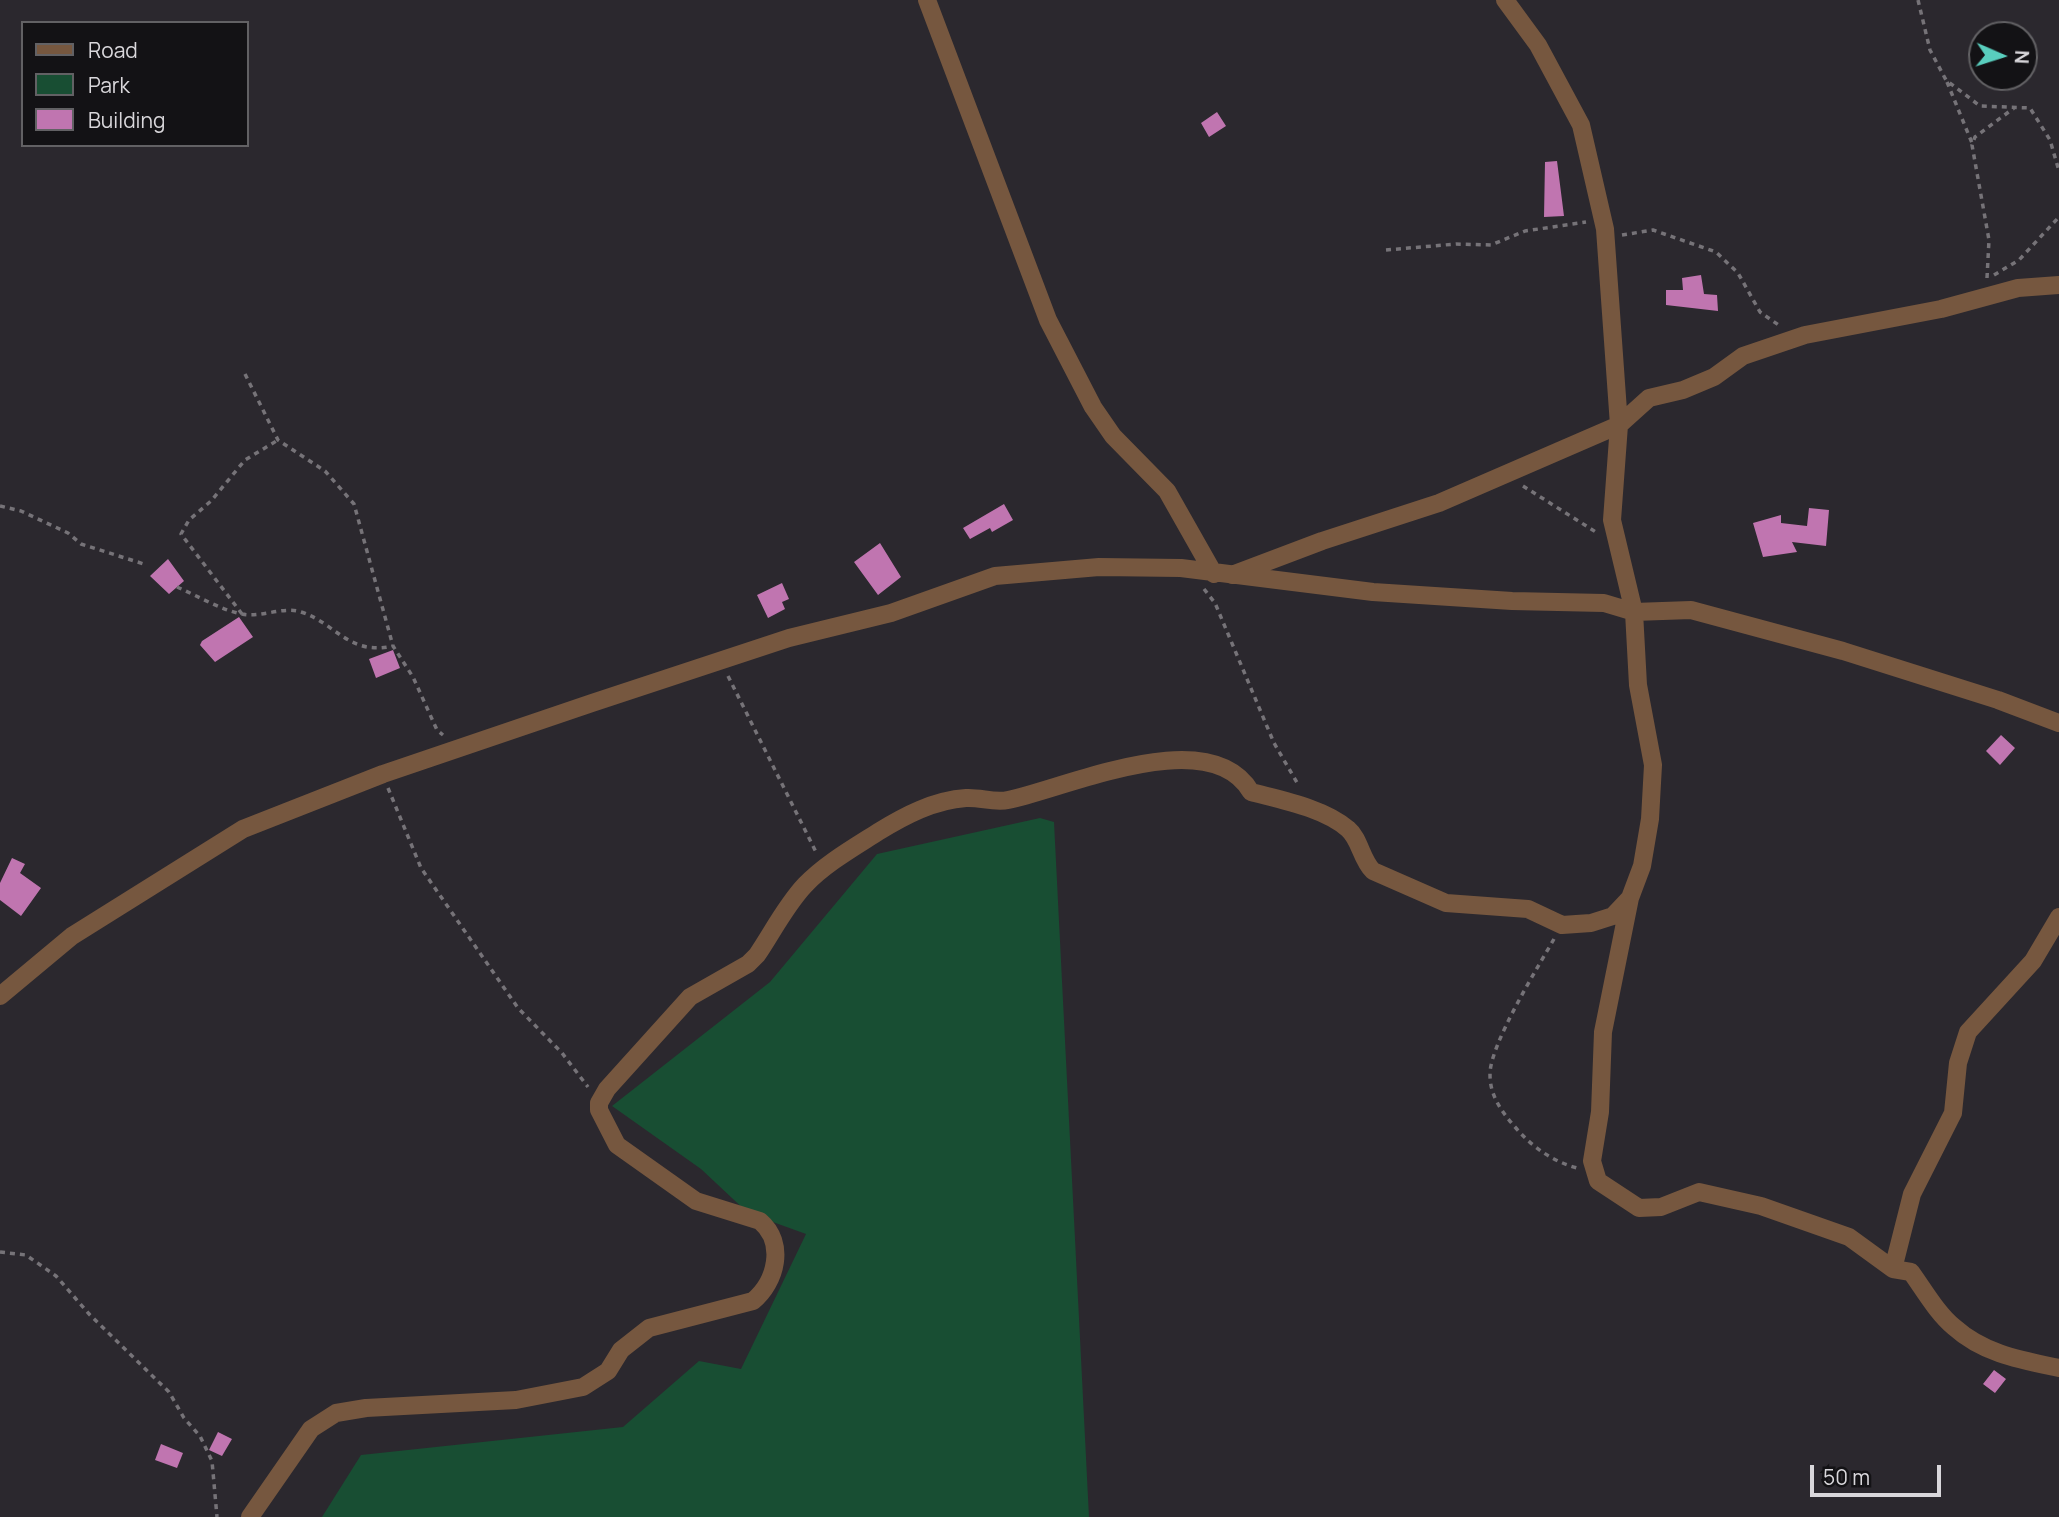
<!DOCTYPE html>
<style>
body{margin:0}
#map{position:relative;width:2059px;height:1517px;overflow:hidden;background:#2b282e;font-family:Manrope,sans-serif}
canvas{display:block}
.legend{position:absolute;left:21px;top:21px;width:228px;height:126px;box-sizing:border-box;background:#131215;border:2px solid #626164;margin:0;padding:9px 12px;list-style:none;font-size:21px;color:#d9d7db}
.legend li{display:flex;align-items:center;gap:14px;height:35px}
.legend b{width:35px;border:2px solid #626164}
.north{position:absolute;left:1968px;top:21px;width:70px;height:70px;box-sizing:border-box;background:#131215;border:2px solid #626164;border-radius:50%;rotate:93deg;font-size:19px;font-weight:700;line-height:28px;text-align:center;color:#d9d7db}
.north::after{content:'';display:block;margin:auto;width:24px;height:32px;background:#59cebe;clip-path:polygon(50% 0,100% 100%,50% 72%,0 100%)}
.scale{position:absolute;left:1810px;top:1465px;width:131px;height:32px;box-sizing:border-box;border:4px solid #d9d7db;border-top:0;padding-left:9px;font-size:21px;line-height:24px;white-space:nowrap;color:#d9d7db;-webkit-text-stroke:5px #131215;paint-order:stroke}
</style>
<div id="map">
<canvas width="2059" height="1517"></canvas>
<ul class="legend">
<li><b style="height:9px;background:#76573f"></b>Road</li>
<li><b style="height:19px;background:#184e33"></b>Park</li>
<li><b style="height:19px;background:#c075b0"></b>Building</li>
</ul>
<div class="north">N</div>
<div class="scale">50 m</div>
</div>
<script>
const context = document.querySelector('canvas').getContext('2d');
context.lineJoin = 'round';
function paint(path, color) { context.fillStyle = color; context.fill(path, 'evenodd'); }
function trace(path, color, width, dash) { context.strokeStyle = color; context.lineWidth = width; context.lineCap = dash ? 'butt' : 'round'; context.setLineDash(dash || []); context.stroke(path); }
paint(new Path2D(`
 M 1040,818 L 1054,822 L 1089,1517 L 322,1517 L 361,1455 L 623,1427 L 699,1361 L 741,1369 L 806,1234 L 748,1213 L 701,1169 L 612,1106 L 770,982 L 877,854 Z`), '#184e33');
paint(new Path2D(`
 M 1217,112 L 1226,126 L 1209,137 L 1201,123 Z
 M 1557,161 L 1564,216 L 1544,217 L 1545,162 Z
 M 1701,275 L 1704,294 L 1717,295 L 1718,311 L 1666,305 L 1666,290 L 1683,290 L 1682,278 Z
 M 1004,504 L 1013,520 L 992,532 L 990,528 L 970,539 L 963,528 Z
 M 1809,508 L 1829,510 L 1826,546 L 1792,542 L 1797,552 L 1763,557 L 1753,523 L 1781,515 L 1781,523 L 1807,526 Z
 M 880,543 L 901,577 L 878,595 L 854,562 Z
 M 168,559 L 184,581 L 169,594 L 150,576 Z
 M 782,583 L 789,599 L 782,602 L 785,609 L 768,618 L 757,595 Z
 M 239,617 L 253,637 L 215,662 L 200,645 L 202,641 Z
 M 393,650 L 400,668 L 376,678 L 369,659 Z
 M 2001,735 L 2015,748 L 2000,765 L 1986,751 Z
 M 12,858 L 25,864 L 20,873 L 41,888 L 21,916 L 0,900 L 0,883 Z
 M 1994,1370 L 2006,1379 L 1995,1393 L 1983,1384 Z
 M 218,1432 L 232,1439 L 222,1456 L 209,1450 Z
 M 161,1444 L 183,1453 L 177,1468 L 155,1460 Z`), '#c075b0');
trace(new Path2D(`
 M 1918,0 L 1930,50 L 1946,80 L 1980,106 L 2030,108 L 2050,140 L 2059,171
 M 1947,82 L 1972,143
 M 1622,235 L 1653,230 L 1716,252 L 1738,273 L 1760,312 L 1780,326
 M 1386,250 L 1456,244 L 1491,245 L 1525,231 L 1586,222
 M 1994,275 L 2019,260 L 2059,217
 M 1987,278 L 1989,240 L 1972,145 L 1975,137 L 2014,108
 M 245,374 L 278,440 L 325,471 L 354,504 L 393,646 L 413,677 L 437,730 L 443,735
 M 1523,486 L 1599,534
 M 0,506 L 21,511 L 68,533 L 81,544 L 147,565
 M 177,587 C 198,596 221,610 242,614 C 261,618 283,606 301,612 C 336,623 348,656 393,646
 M 1204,589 L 1215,603 L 1274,743 L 1299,786
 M 242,614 L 181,534 L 189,520 L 211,501 L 245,460 L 278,440
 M 728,676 L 817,854
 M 388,788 L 421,868 L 518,1008 L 562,1053 L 588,1087
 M 1554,939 C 1538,967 1489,1046 1490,1075 C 1490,1096 1502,1112 1515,1127 C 1532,1147 1552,1161 1577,1168
 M 0,1252 L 26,1255 L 56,1276 L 90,1315 L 169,1392 L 184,1418 L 200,1436 L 212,1461 L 217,1517`), '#767378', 3.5, [5, 5]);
trace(new Path2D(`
 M 927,0 L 1048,320 L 1093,407 L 1113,436 L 1167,491 L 1214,574
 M 1232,575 L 1322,541 L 1439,503 L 1619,425 L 1649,398 L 1683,390 L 1714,377 L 1743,356 L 1805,335 L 1941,309 L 2018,288 L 2059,285
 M 1630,898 L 1603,1032 L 1600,1112 L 1592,1161 L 1598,1181 L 1639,1208 L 1661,1207 L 1699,1192 L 1761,1206 L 1849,1237 L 1893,1269 L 1911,1272 C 1924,1290 1937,1313 1954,1327 C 1984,1354 2021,1360 2059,1368
 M 0,996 L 72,936 L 243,829 L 383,774 L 592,703 L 789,638 L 891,613 L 995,576 L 1099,567 L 1181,568 L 1373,592 L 1512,601 L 1604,603 L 1634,612 L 1691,610 L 1843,651 L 1998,700 L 2059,723
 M 1893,1269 L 1912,1194 L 1953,1113 L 1958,1063 L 1968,1032 L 2033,961 L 2059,917
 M 250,1517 L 311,1429 L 336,1413 L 366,1408 L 516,1400 L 583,1387 L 608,1371 L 621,1350 L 649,1328 L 753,1301 C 776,1282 786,1243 760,1221 L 696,1201 L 617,1145 L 599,1110 L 599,1103 L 607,1089 L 690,997 L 748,964 L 757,955 C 772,933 786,905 805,885 C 825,864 853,848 878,832 C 904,816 934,800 966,798 C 980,797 994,803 1008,800 C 1069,787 1210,722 1251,792 C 1281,800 1324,808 1348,829 C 1360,839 1361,859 1373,871 L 1446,903 L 1528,909 L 1562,925 L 1591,923 L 1613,916 L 1630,898 L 1642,866 L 1650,819 L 1653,765 L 1638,685 L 1634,612 L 1612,520 L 1619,425 L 1605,229 L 1581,125 L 1538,45 L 1505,0`), '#76573f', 18);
</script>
